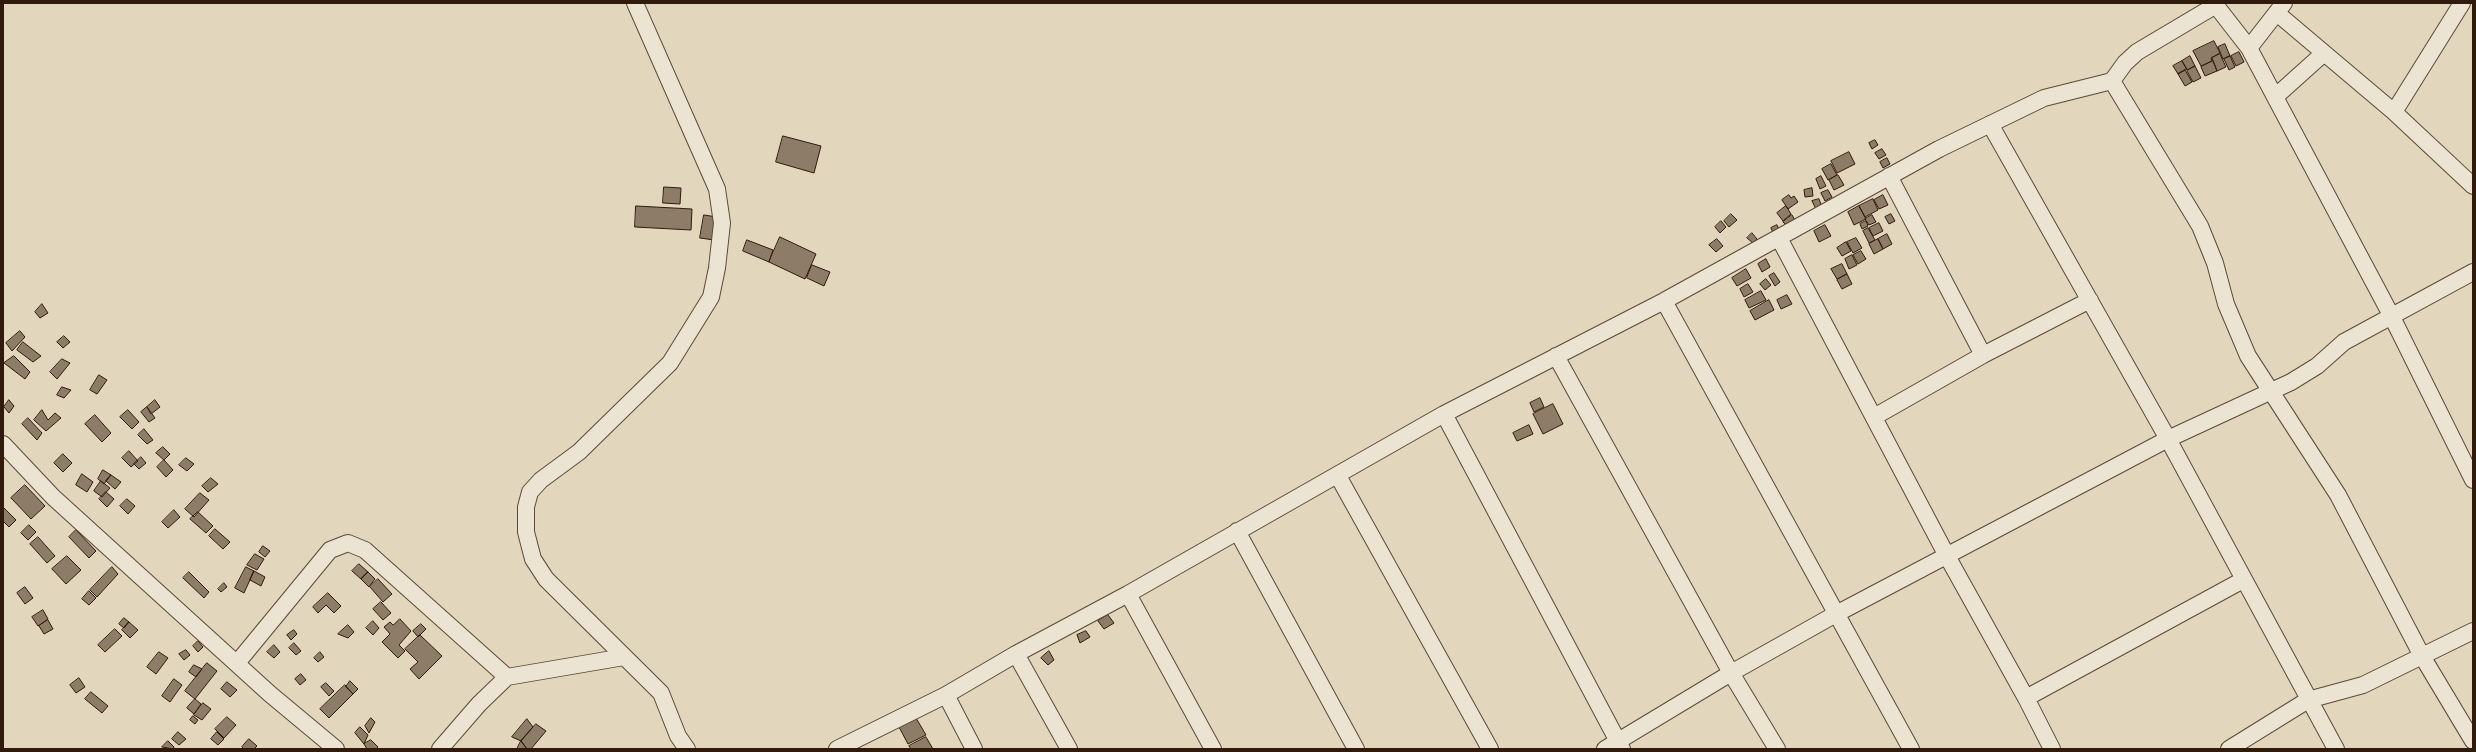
<!DOCTYPE html>
<style>
body{margin:0}
#map{position:relative;width:2476px;height:752px;overflow:hidden;background:#e2d6bc;font-family:"IM FELL English",serif}
canvas{display:block}
.frame{position:absolute;inset:0;border:4px solid #301a0b;pointer-events:none}
</style>
<div id="map">
<canvas width="2476" height="752"></canvas>
<div class="frame"></div>
</div>
<script>
const context = document.querySelector('canvas').getContext('2d');
context.lineJoin = 'round';
function paint(path, color) { context.fillStyle = color; context.fill(path, 'evenodd'); }
function trace(path, color, width, dash) { context.strokeStyle = color; context.lineWidth = width; context.lineCap = dash ? 'butt' : 'round'; context.setLineDash(dash || []); context.stroke(path); }
const building = new Path2D(`
 M 2214,41 L 2220,53 L 2211,58 L 2212,61 L 2201,66 L 2193,51 Z
 M 2225,44 L 2230,56 L 2223,59 L 2218,47 Z
 M 2239,52 L 2244,62 L 2236,66 L 2231,56 Z
 M 2220,54 L 2226,67 L 2217,71 L 2212,58 Z
 M 2190,56 L 2195,66 L 2187,70 L 2182,61 Z
 M 2230,56 L 2235,67 L 2229,70 L 2224,59 Z
 M 2182,61 L 2187,69 L 2178,74 L 2173,66 Z
 M 2213,61 L 2217,71 L 2205,76 L 2201,67 Z
 M 2195,66 L 2201,78 L 2193,82 L 2187,71 Z
 M 2185,70 L 2192,82 L 2185,86 L 2178,74 Z
 M 783,136 L 821,146 L 814,173 L 776,162 Z
 M 1875,140 L 1878,145 L 1872,149 L 1869,143 Z
 M 1882,149 L 1886,155 L 1879,159 L 1875,153 Z
 M 1849,152 L 1855,164 L 1837,173 L 1831,161 Z
 M 1887,158 L 1890,164 L 1883,168 L 1880,162 Z
 M 1831,164 L 1837,175 L 1828,180 L 1822,169 Z
 M 1838,175 L 1844,185 L 1834,190 L 1829,180 Z
 M 1821,176 L 1826,186 L 1820,189 L 1816,179 Z
 M 664,187 L 681,188 L 680,204 L 663,203 Z
 M 1812,188 L 1813,196 L 1805,197 L 1804,190 Z
 M 1828,190 L 1832,197 L 1825,201 L 1821,193 Z
 M 1789,195 L 1791,198 L 1794,196 L 1798,202 L 1788,209 L 1782,200 Z
 M 1883,195 L 1888,205 L 1879,209 L 1874,200 Z
 M 1819,199 L 1822,207 L 1816,209 L 1812,201 Z
 M 1873,199 L 1878,210 L 1865,217 L 1859,206 Z
 M 636,206 L 692,209 L 691,230 L 635,227 Z
 M 1786,206 L 1791,214 L 1783,221 L 1777,213 Z
 M 1859,206 L 1866,219 L 1854,225 L 1848,212 Z
 M 1731,214 L 1737,220 L 1729,227 L 1724,221 Z
 M 1891,214 L 1895,221 L 1889,224 L 1885,217 Z
 M 704,215 L 717,217 L 714,240 L 700,238 Z
 M 1792,215 L 1795,220 L 1787,226 L 1783,222 Z
 M 1872,215 L 1876,222 L 1869,225 L 1865,219 Z
 M 1721,221 L 1726,227 L 1720,233 L 1715,227 Z
 M 1866,221 L 1868,226 L 1862,229 L 1860,224 Z
 M 1879,223 L 1883,231 L 1873,236 L 1869,228 Z
 M 1777,225 L 1780,232 L 1774,235 L 1771,228 Z
 M 1825,225 L 1831,236 L 1819,242 L 1814,231 Z
 M 1868,228 L 1875,240 L 1869,243 L 1863,231 Z
 M 1752,233 L 1757,239 L 1753,243 L 1747,238 Z
 M 1887,234 L 1892,244 L 1883,249 L 1878,239 Z
 M 780,237 L 816,254 L 805,279 L 769,262 Z
 M 1856,238 L 1862,248 L 1853,253 L 1847,242 Z
 M 1717,239 L 1723,246 L 1716,252 L 1709,245 Z
 M 1878,239 L 1883,249 L 1874,254 L 1869,244 Z
 M 747,240 L 773,250 L 769,262 L 743,251 Z
 M 1846,242 L 1851,251 L 1842,256 L 1837,248 Z
 M 1861,251 L 1866,259 L 1858,264 L 1853,255 Z
 M 1852,255 L 1857,265 L 1849,269 L 1845,259 Z
 M 1766,259 L 1770,267 L 1762,272 L 1758,264 Z
 M 1842,264 L 1847,274 L 1837,279 L 1831,269 Z
 M 812,265 L 830,272 L 824,286 L 807,278 Z
 M 1746,269 L 1751,278 L 1737,286 L 1732,278 Z
 M 1774,273 L 1780,282 L 1775,286 L 1769,276 Z
 M 1847,274 L 1852,284 L 1842,289 L 1837,280 Z
 M 1766,279 L 1771,285 L 1765,290 L 1760,284 Z
 M 1748,284 L 1753,292 L 1744,297 L 1740,289 Z
 M 1761,291 L 1766,300 L 1749,308 L 1745,300 Z
 M 1787,295 L 1792,304 L 1781,309 L 1777,300 Z
 M 1769,300 L 1774,310 L 1755,320 L 1750,311 Z
 M 42,304 L 48,313 L 40,318 L 35,312 Z
 M 20,331 L 25,337 L 12,351 L 6,343 Z
 M 64,336 L 70,342 L 63,348 L 57,342 Z
 M 23,342 L 41,356 L 33,362 L 17,350 Z
 M 14,356 L 30,372 L 25,379 L 4,363 Z
 M 62,359 L 70,363 L 57,379 L 50,372 Z
 M 99,375 L 107,380 L 97,394 L 90,390 Z
 M 62,387 L 71,390 L 64,398 L 57,395 Z
 M 1540,398 L 1544,407 L 1534,412 L 1530,403 Z
 M 9,400 L 14,406 L 9,413 L 4,407 Z
 M 155,400 L 160,407 L 151,414 L 147,407 Z
 M 1553,404 L 1563,424 L 1543,434 L 1533,414 Z
 M 147,407 L 155,418 L 149,422 L 141,412 Z
 M 42,410 L 48,420 L 55,413 L 61,418 L 46,431 L 34,420 Z
 M 128,410 L 139,422 L 132,429 L 120,417 Z
 M 95,415 L 111,433 L 102,442 L 85,424 Z
 M 28,418 L 42,433 L 37,440 L 22,424 Z
 M 1529,425 L 1533,434 L 1517,441 L 1513,433 Z
 M 144,429 L 153,440 L 147,444 L 138,435 Z
 M 163,447 L 170,454 L 164,460 L 156,453 Z
 M 129,451 L 138,461 L 131,467 L 122,458 Z
 M 63,454 L 72,463 L 63,472 L 54,463 Z
 M 141,457 L 146,463 L 139,469 L 134,464 Z
 M 186,458 L 194,464 L 187,471 L 179,465 Z
 M 164,460 L 173,470 L 166,477 L 157,467 Z
 M 103,470 L 111,475 L 104,484 L 98,479 Z
 M 82,474 L 93,482 L 87,492 L 76,485 Z
 M 111,475 L 121,482 L 115,489 L 106,481 Z
 M 211,478 L 218,484 L 208,492 L 202,486 Z
 M 101,481 L 110,488 L 102,497 L 94,491 Z
 M 25,485 L 45,506 L 31,519 L 11,498 Z
 M 106,492 L 114,499 L 107,507 L 99,499 Z
 M 200,493 L 209,500 L 194,517 L 185,509 Z
 M 127,499 L 135,506 L 128,514 L 120,506 Z
 M 3,507 L 16,520 L 9,527 L 3,521 Z
 M 174,510 L 180,517 L 168,528 L 162,522 Z
 M 198,512 L 213,526 L 206,533 L 190,519 Z
 M 29,525 L 36,532 L 28,540 L 21,533 Z
 M 215,529 L 230,542 L 223,549 L 209,536 Z
 M 76,530 L 96,551 L 89,558 L 69,537 Z
 M 38,537 L 55,556 L 47,563 L 30,544 Z
 M 263,546 L 270,551 L 265,557 L 259,552 Z
 M 255,554 L 264,559 L 257,570 L 247,565 Z
 M 67,556 L 81,570 L 66,584 L 52,569 Z
 M 359,564 L 368,572 L 361,579 L 352,571 Z
 M 112,567 L 118,574 L 97,597 L 90,590 Z
 M 246,567 L 254,571 L 244,593 L 235,588 Z
 M 254,571 L 265,577 L 261,586 L 250,580 Z
 M 189,572 L 209,592 L 204,598 L 183,578 Z
 M 368,572 L 375,579 L 369,587 L 361,579 Z
 M 378,579 L 392,594 L 383,602 L 370,587 Z
 M 224,583 L 227,587 L 221,592 L 218,589 Z
 M 25,587 L 33,598 L 25,604 L 17,593 Z
 M 89,591 L 96,598 L 89,605 L 82,599 Z
 M 328,593 L 341,606 L 334,613 L 326,605 L 318,613 L 313,607 Z
 M 381,602 L 391,613 L 383,620 L 373,609 Z
 M 43,610 L 48,619 L 38,626 L 32,617 Z
 M 1108,615 L 1114,623 L 1104,629 L 1098,621 Z
 M 124,618 L 129,622 L 124,628 L 119,624 Z
 M 400,619 L 411,631 L 399,645 L 405,651 L 398,658 L 382,642 L 390,634 L 384,627 L 390,622 L 393,625 Z
 M 48,620 L 53,629 L 44,634 L 39,626 Z
 M 373,621 L 379,628 L 373,635 L 366,628 Z
 M 129,622 L 138,630 L 130,638 L 122,630 Z
 M 421,624 L 426,629 L 418,637 L 413,631 Z
 M 348,625 L 354,632 L 348,638 L 338,634 Z
 M 115,629 L 122,636 L 105,652 L 98,645 Z
 M 294,630 L 297,634 L 291,640 L 287,635 Z
 M 1086,631 L 1090,637 L 1080,643 L 1077,635 Z
 M 420,635 L 442,656 L 419,679 L 410,669 L 418,662 L 405,649 Z
 M 198,641 L 203,647 L 198,652 L 193,646 Z
 M 294,643 L 301,651 L 296,655 L 289,648 Z
 M 274,645 L 280,652 L 274,658 L 267,652 Z
 M 186,650 L 190,655 L 184,660 L 179,654 Z
 M 1049,651 L 1054,660 L 1048,665 L 1041,658 Z
 M 159,652 L 168,658 L 156,674 L 147,667 Z
 M 320,652 L 324,657 L 318,662 L 314,658 Z
 M 207,663 L 217,671 L 195,699 L 185,691 Z
 M 194,665 L 202,669 L 196,677 L 189,672 Z
 M 301,674 L 306,680 L 300,685 L 295,679 Z
 M 79,678 L 85,687 L 76,693 L 70,685 Z
 M 174,679 L 182,685 L 170,702 L 162,696 Z
 M 350,681 L 358,689 L 353,694 L 346,687 Z
 M 227,682 L 237,690 L 230,697 L 221,689 Z
 M 326,683 L 334,691 L 329,696 L 321,687 Z
 M 345,685 L 353,694 L 329,718 L 320,709 Z
 M 91,692 L 108,706 L 102,713 L 85,699 Z
 M 195,699 L 201,704 L 194,714 L 187,708 Z
 M 203,703 L 211,709 L 202,720 L 194,715 Z
 M 193,716 L 198,720 L 195,724 L 190,720 Z
 M 227,717 L 236,725 L 224,738 L 215,729 Z
 M 371,718 L 375,722 L 369,733 L 365,726 Z
 M 916,718 L 926,735 L 908,744 L 899,727 Z
 M 527,719 L 533,727 L 521,741 L 512,737 Z
 M 536,724 L 546,731 L 531,749 L 527,749 L 521,741 Z
 M 360,727 L 368,735 L 364,744 L 355,733 Z
 M 178,732 L 186,739 L 179,745 L 172,739 Z
 M 217,732 L 224,739 L 218,745 L 211,739 Z
 M 926,737 L 933,749 L 911,749 L 909,746 Z
 M 249,739 L 257,746 L 254,749 L 244,749 L 242,747 Z
 M 371,740 L 378,747 L 376,749 L 367,749 L 364,744 Z
 M 168,741 L 174,747 L 173,749 L 162,747 Z
 M 521,741 L 527,749 L 517,749 Z`);
paint(building, '#8d7c67');
trace(building, '#301a0b', 1);
const street = new Path2D(`
 M 635,3 L 717,189 L 722,223 L 717,268 L 711,297 L 670,363 L 579,452 L 541,480 L 530,492 L 526,507 L 526,532 L 533,559 L 546,579 L 661,693 L 678,736 L 687,749
 M 2214,3 L 2249,48 L 2275,97 L 2391,315 L 2473,480
 M 2278,14 L 2394,112 L 2473,186
 M 2249,48 L 2284,3
 M 2112,81 L 2200,226 L 2215,263 L 2226,304 L 2248,356 L 2338,495 L 2422,656 L 2473,741
 M 2275,97 L 2324,53
 M 2394,112 L 2462,3
 M 1990,124 L 2168,439 L 2336,749
 M 1889,176 L 1983,355
 M 1779,238 L 1947,556 L 2026,698 L 2052,749
 M 1664,301 L 1911,749
 M 1556,356 L 1731,673 L 1777,749
 M 1444,414 L 1622,749
 M 1874,417 L 1983,355 L 2090,300
 M 3,444 L 53,497 L 270,694 L 336,749
 M 1338,476 L 1490,749
 M 1237,531 L 1356,749
 M 1128,594 L 1213,749
 M 1016,654 L 1069,749
 M 237,663 L 330,550 L 348,543 L 365,550 L 507,677
 M 946,695 L 974,749
 M 2026,698 L 2243,580
 M 440,749 L 479,704 L 507,677 L 624,657
 M 837,749 L 946,695 L 1016,654 L 1128,594 L 1444,414 L 1664,301 L 1939,149 L 2044,98 L 2112,81 L 2125,63 L 2137,52 L 2216,5
 M 1605,749 L 1731,673 L 1836,614 L 2168,439 L 2291,382 L 2317,366 L 2344,342 L 2473,272
 M 2229,749 L 2308,700 L 2363,685 L 2473,631`);
trace(street, '#5c4937', 18);
trace(street, '#ece4d3', 16);
</script>
